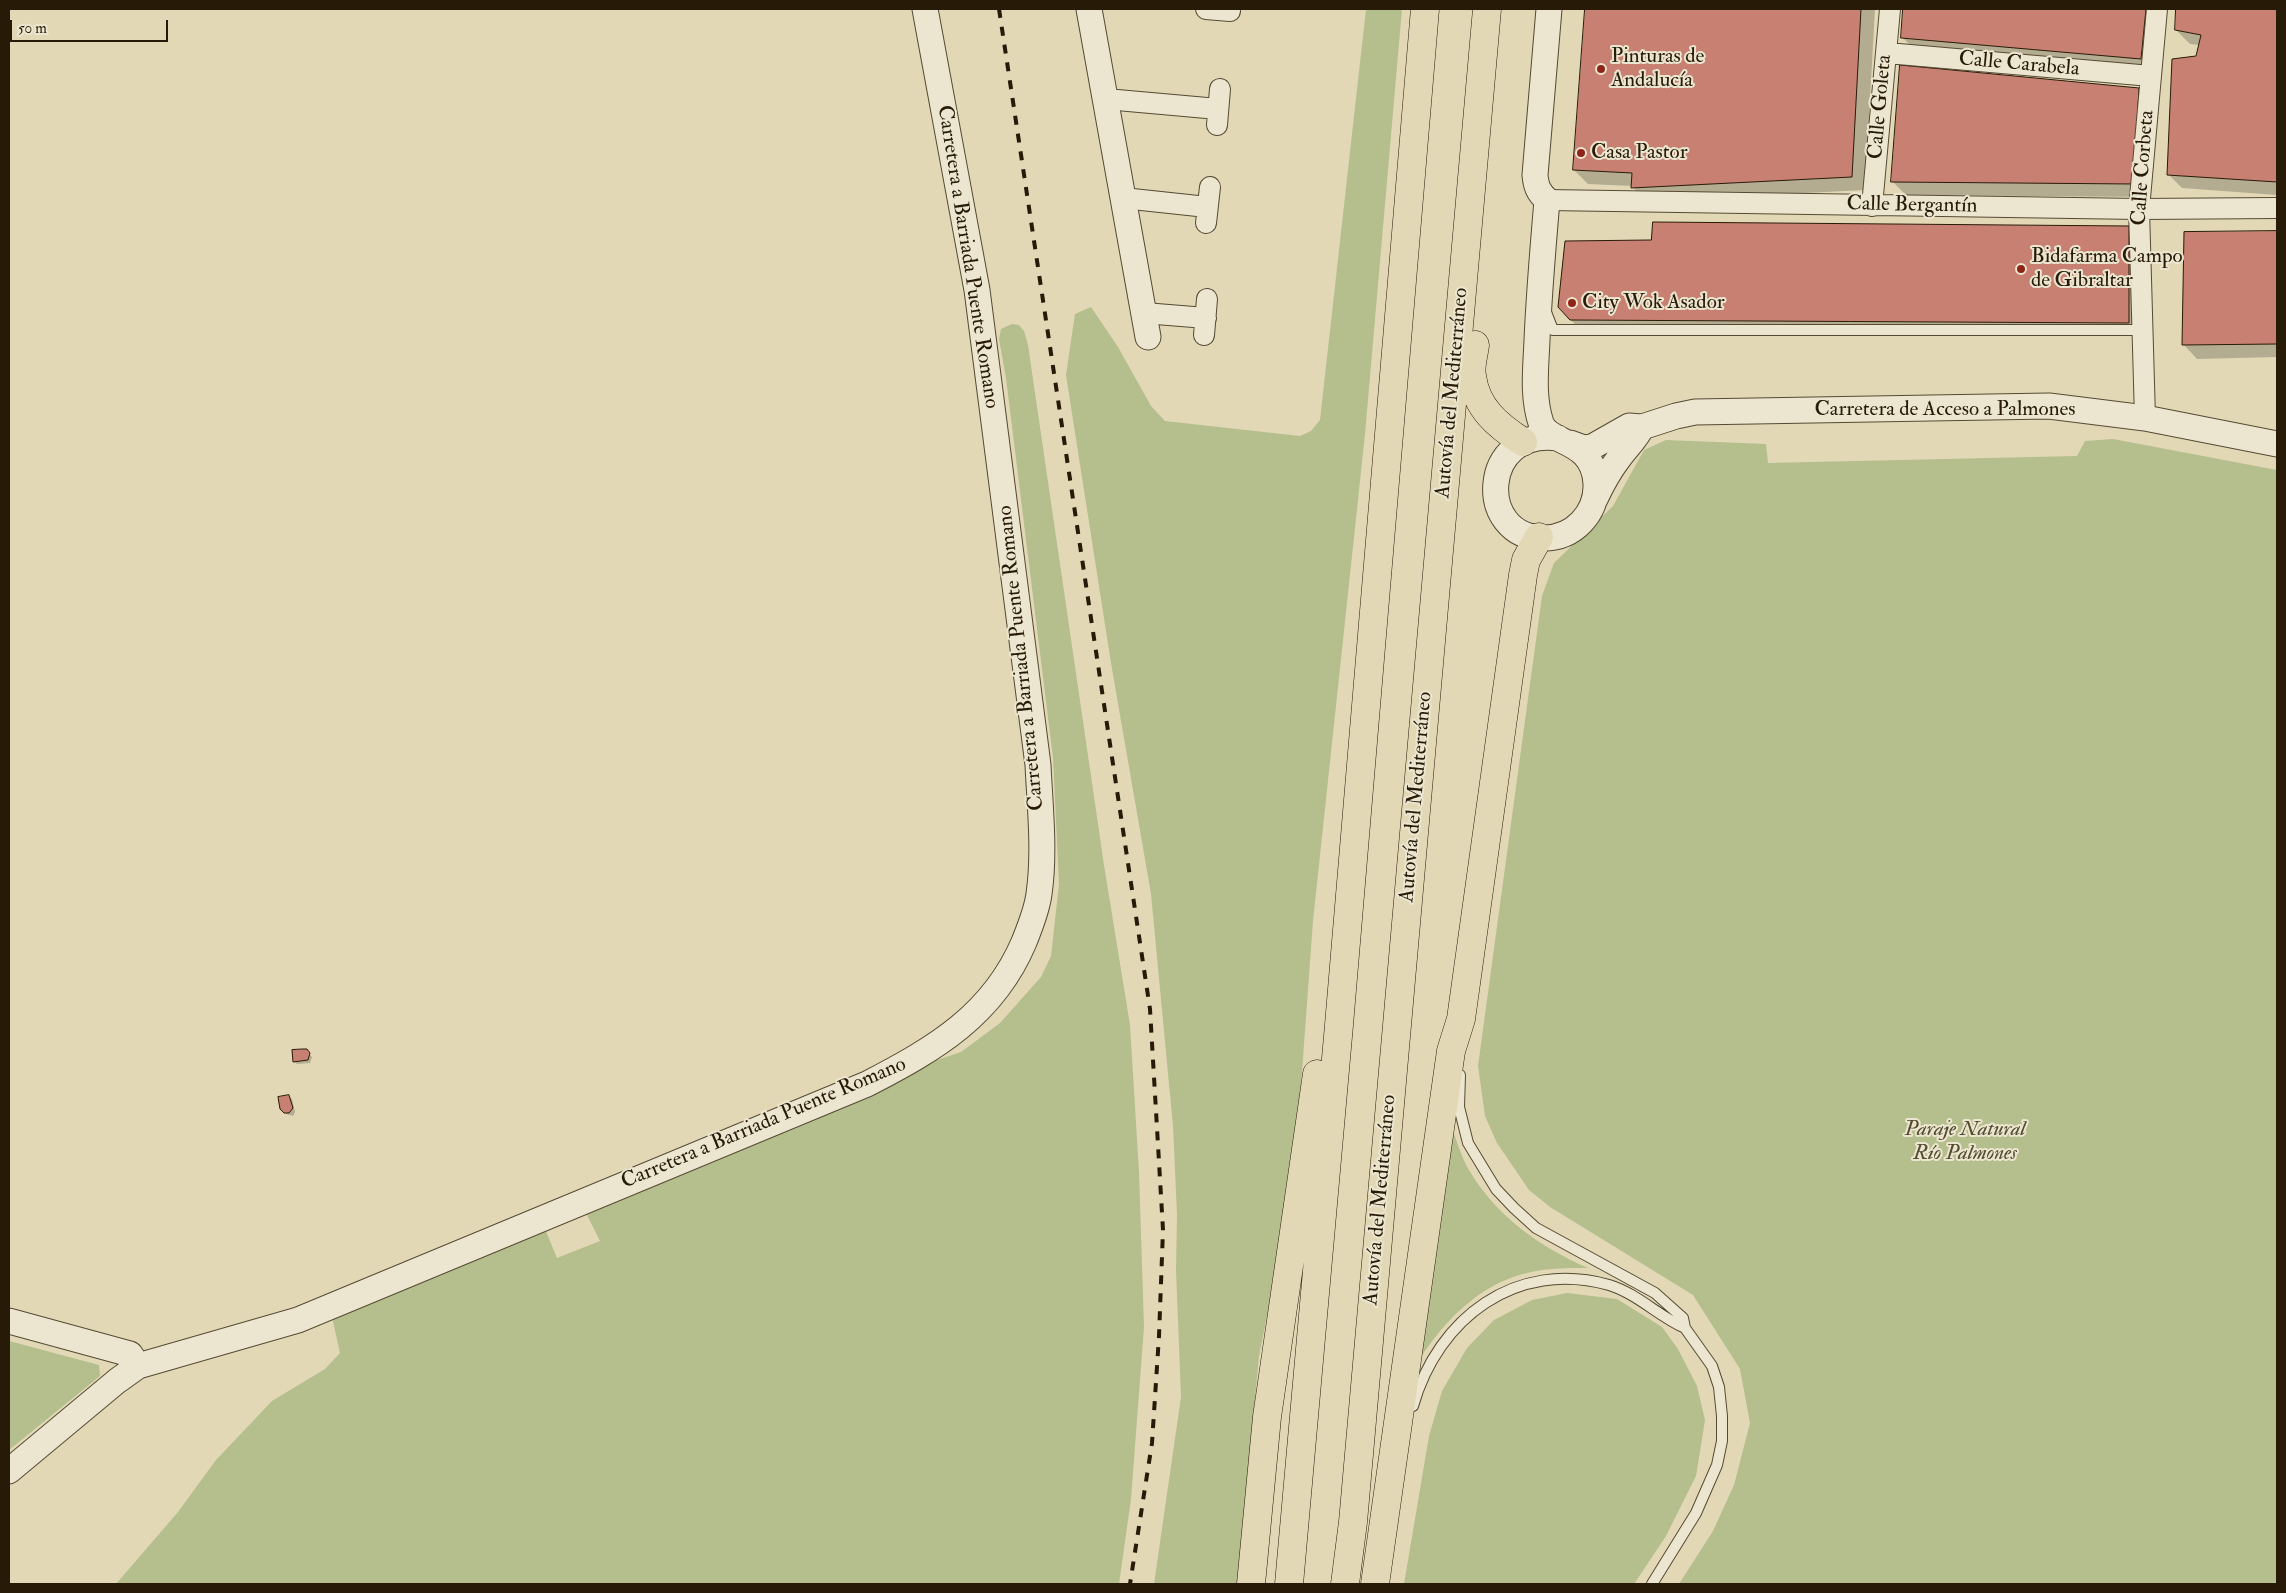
<!DOCTYPE html>
<meta charset="utf-8">
<style>
body{margin:0}
#map{position:relative;width:2286px;height:1593px;overflow:hidden;background:#e2d8b6;font-family:"IM FELL Double Pica",serif}
canvas{display:block}
.frame{position:absolute;inset:0;border:10px solid #271a07;pointer-events:none}
.scale{position:absolute;left:10px;top:20px;width:158px;height:22px;box-sizing:border-box;border:2px solid #271a07;border-top:0;padding-left:6px;font-size:15px;line-height:18px;white-space:nowrap;color:#271a07;-webkit-text-stroke:4px #ece6d0;paint-order:stroke}
</style>
<div id="map">
<canvas width="2286" height="1593"></canvas>
<div class="frame"></div>
<div class="scale">50 m</div>
</div>
<script>
const context = document.querySelector('canvas').getContext('2d');
context.lineJoin = 'round';
function paint(path, color) { context.fillStyle = color; context.fill(path, 'evenodd'); }
function trace(path, color, width, dash) { context.strokeStyle = color; context.lineWidth = width; context.lineCap = dash ? 'butt' : 'round'; context.setLineDash(dash || []); context.stroke(path); }
function label(font, color, halo, rows, align = 'center') {
  context.font = font + ' "IM FELL Double Pica",serif'; context.lineWidth = 4; context.setLineDash([]); context.textBaseline = 'middle'; context.strokeStyle = halo; context.fillStyle = color; for (const [text, x, y, turn = 0] of rows) {
    context.save(); context.translate(x, y); context.rotate((+turn || 0) * Math.PI / 180); context.textAlign = isNaN(turn) ? turn : align; if (halo) context.strokeText(text, 0, 0); context.fillText(text, 0, 0); context.restore();
  }
}
paint(new Path2D(`
 M 1366,9 L 1402,9 L 1365,434 L 1313,921 L 1294,1181 L 1259,1356 L 1238,1584 L 1154,1584 L 1181,1397 L 1176,1270 L 1177,1215 L 1173,1126 L 1151,894 L 1111,663 L 1066,375 L 1075,314 L 1091,307 L 1118,347 L 1151,406 L 1165,421 L 1300,436 L 1311,431 L 1320,420 Z
 M 1012,324 L 1019,325 L 1024,331 L 1028,345 L 1104,865 L 1130,1025 L 1139,1172 L 1144,1327 L 1131,1499 L 1119,1584 L 116,1584 L 178,1512 L 216,1460 L 272,1401 L 325,1369 L 340,1353 L 332,1317 L 545,1229 L 557,1258 L 600,1241 L 585,1211 L 928,1063 L 961,1052 L 1000,1023 L 1041,977 L 1051,956 L 1059,884 L 1053,758 L 1006,378 L 999,339 L 1001,329 Z
 M 2113,439 L 2277,470 L 2277,1584 L 1679,1584 L 1713,1531 L 1734,1485 L 1750,1423 L 1740,1369 L 1693,1295 L 1550,1207 L 1529,1190 L 1497,1143 L 1485,1116 L 1478,1066 L 1542,596 L 1554,563 L 1613,506 L 1644,450 L 1666,440 L 1766,444 L 1768,463 L 2077,456 L 2085,441 Z
 M 1453,1131 C 1458,1144 1462,1158 1469,1170 C 1496,1216 1540,1247 1588,1268 C 1568,1268 1547,1268 1527,1273 C 1480,1284 1445,1320 1419,1360 Z
 M 1567,1293 L 1617,1299 L 1662,1327 L 1678,1349 L 1697,1386 L 1705,1420 L 1696,1476 L 1666,1536 L 1634,1584 L 1404,1584 L 1429,1436 L 1442,1391 L 1467,1348 L 1494,1320 L 1532,1300 Z
 M 9,1341 L 99,1365 L 100,1376 L 9,1450 Z`), '#b5be8d');
paint(new Path2D(`
 M 1586,9 L 1875,9 L 1865,190 L 1645,201 L 1632,186 L 1588,184 L 1574,170 Z
 M 1905,9 L 2160,9 L 2155,72 L 1916,51 L 1902,37 Z
 M 2178,9 L 2277,9 L 2277,195 L 2182,188 L 2168,174 L 2200,45 L 2190,44 L 2176,30 Z
 M 2139,90 L 2152,103 L 2147,197 L 1906,195 L 1893,182 Z
 M 2129,228 L 2142,241 L 2142,336 L 1585,334 L 1571,320 L 1652,241 Z
 M 2277,232 L 2277,357 L 2197,359 L 2184,345 L 2185,233 Z
 M 305,1050 L 312,1057 L 310,1063 L 297,1064 L 294,1061 Z
 M 289,1096 L 292,1099 L 295,1112 L 293,1116 L 286,1114 L 283,1111 Z`), '#0003');
const building = new Path2D(`
 M 1585,9 L 1861,9 L 1852,177 L 1631,188 L 1632,173 L 1573,170 Z
 M 1903,9 L 2146,9 L 2141,59 L 1901,38 Z
 M 2176,9 L 2277,9 L 2277,182 L 2167,175 L 2172,59 L 2196,56 L 2201,35 L 2175,30 Z
 M 1900,65 L 2139,88 L 2134,184 L 1891,182 Z
 M 1653,222 L 2129,226 L 2129,323 L 1570,320 L 1558,307 L 1565,241 L 1651,240 Z
 M 2277,231 L 2277,344 L 2182,345 L 2184,232 Z
 M 302,1049 L 307,1049 L 310,1053 L 308,1060 L 293,1062 L 292,1050 Z
 M 289,1095 L 293,1108 L 289,1113 L 284,1113 L 280,1109 L 278,1097 Z`);
paint(building, '#c78072');
trace(building, '#271a07', 1);
const service = new Path2D(`
 M 1546,312 L 1553,330 L 2141,330
 M 1460,1075 L 1459,1107 L 1468,1143 L 1496,1189 L 1514,1208 L 1536,1228 L 1655,1293 L 1683,1318 L 1685,1328 L 1712,1366 L 1719,1387 L 1722,1416 L 1722,1441 L 1717,1465 L 1696,1513 L 1652,1584
 M 1413,1406 C 1438,1318 1516,1259 1609,1285 C 1638,1294 1658,1316 1685,1328`);
const minor = new Path2D(`
 M 1206,9 L 1230,11
 M 1887,53 L 2151,76
 M 1106,99 L 1218,109
 M 1217,125 L 1220,89
 M 1123,198 L 1207,207
 M 1547,200 L 2139,209 L 2277,208
 M 1872,206 L 1890,9
 M 1206,223 L 1210,187
 M 1144,313 L 1206,318
 M 1204,335 L 1207,299
 M 2145,418 L 2139,209 L 2157,9`);
const tertiary = new Path2D(`
 M 1089,9 L 1148,337
 M 1549,9 L 1535,175 C 1536,186 1538,192 1547,200 C 1543,247 1539,293 1537,340 C 1536,367 1532,396 1541,423 C 1548,445 1594,438 1596,484 C 1597,513 1574,538 1544,538 C 1475,538 1480,427 1558,438
 M 1570,443 L 1584,448 L 1592,447 L 1629,426 L 1642,427 L 1676,416 L 1695,412 L 2049,406 L 2145,418 L 2277,444
 M 1595,499 C 1602,484 1609,471 1619,458 C 1627,447 1636,439 1642,427
 M 9,1321 L 130,1354 L 138,1366
 M 9,1471 L 117,1381 L 138,1366 L 298,1320 L 867,1084 C 935,1049 993,1015 1024,942 C 1030,927 1037,910 1039,894 C 1045,852 1040,807 1038,765 L 977,290 L 925,9`);
const motorway = new Path2D(`
 M 1475,345 C 1474,354 1470,366 1472,376 C 1476,408 1498,426 1523,442
 M 1251,1584 L 1267,1417 L 1317,1074
 M 1289,1584 L 1339,1025 L 1425,9
 M 1345,1584 L 1353,1522 L 1487,9
 M 1375,1584 L 1451,1051 L 1461,1019 L 1523,575 L 1526,560 L 1539,537`);
trace(service, '#564a33', 12);
trace(minor, '#564a33', 22);
trace(tertiary, '#564a33', 27);
trace(motorway, '#271a07', 29);
trace(service, '#ece6d0', 10);
trace(minor, '#ece6d0', 20);
trace(tertiary, '#ece6d0', 25);
trace(motorway, '#e2d8b6', 28);
trace(new Path2D(`
 M 999,9 L 1150,1009 L 1163,1230 L 1159,1336 L 1152,1443 L 1130,1584`), '#271a07', 4, [9, 9]);
for (const [x, y, r, color] of [
 [1601,69,5,"#8f2418"],
 [1581,153,5,"#8f2418"],
 [2021,269,5,"#8f2418"],
 [1572,303,5,"#8f2418"]
]) { const dot = new Path2D(); dot.arc(x, y, r, 0, 2 * Math.PI); context.fillStyle = color; context.fill(dot); trace(dot, '#ece6d0', 2); }
label('21px', '#271a07', '#ece6d0', [
 ["Pinturas de",1611,57],
 ["Andalucía",1611,81],
 ["Casa Pastor",1591,153],
 ["Bidafarma Campo",2031,257],
 ["de Gibraltar",2031,281],
 ["City Wok Asador",1582,303]
], 'left');
label('21px', '#271a07', '#ece6d0', [
 ["Calle Carabela",2019,65,5],
 ["Calle Goleta",1881,107,-85],
 ["Calle Corbeta",2144,168,-86],
 ["Calle Bergantín",1912,206,1],
 ["Carretera a Barriada Puente Romano",967,257,81],
 ["Autovía del Mediterráneo",1453,393,-85],
 ["Carretera de Acceso a Palmones",1945,410],
 ["Carretera a Barriada Puente Romano",1022,658,-96],
 ["Autovía del Mediterráneo",1417,797,-85],
 ["Carretera a Barriada Puente Romano",764,1124,-23],
 ["Autovía del Mediterráneo",1381,1200,-85]
]);
label('italic 21px', '#524b2f', '#ece6d0', [
 ["Paraje Natural",1965,1130],
 ["Río Palmones",1965,1154]
]);
</script>
